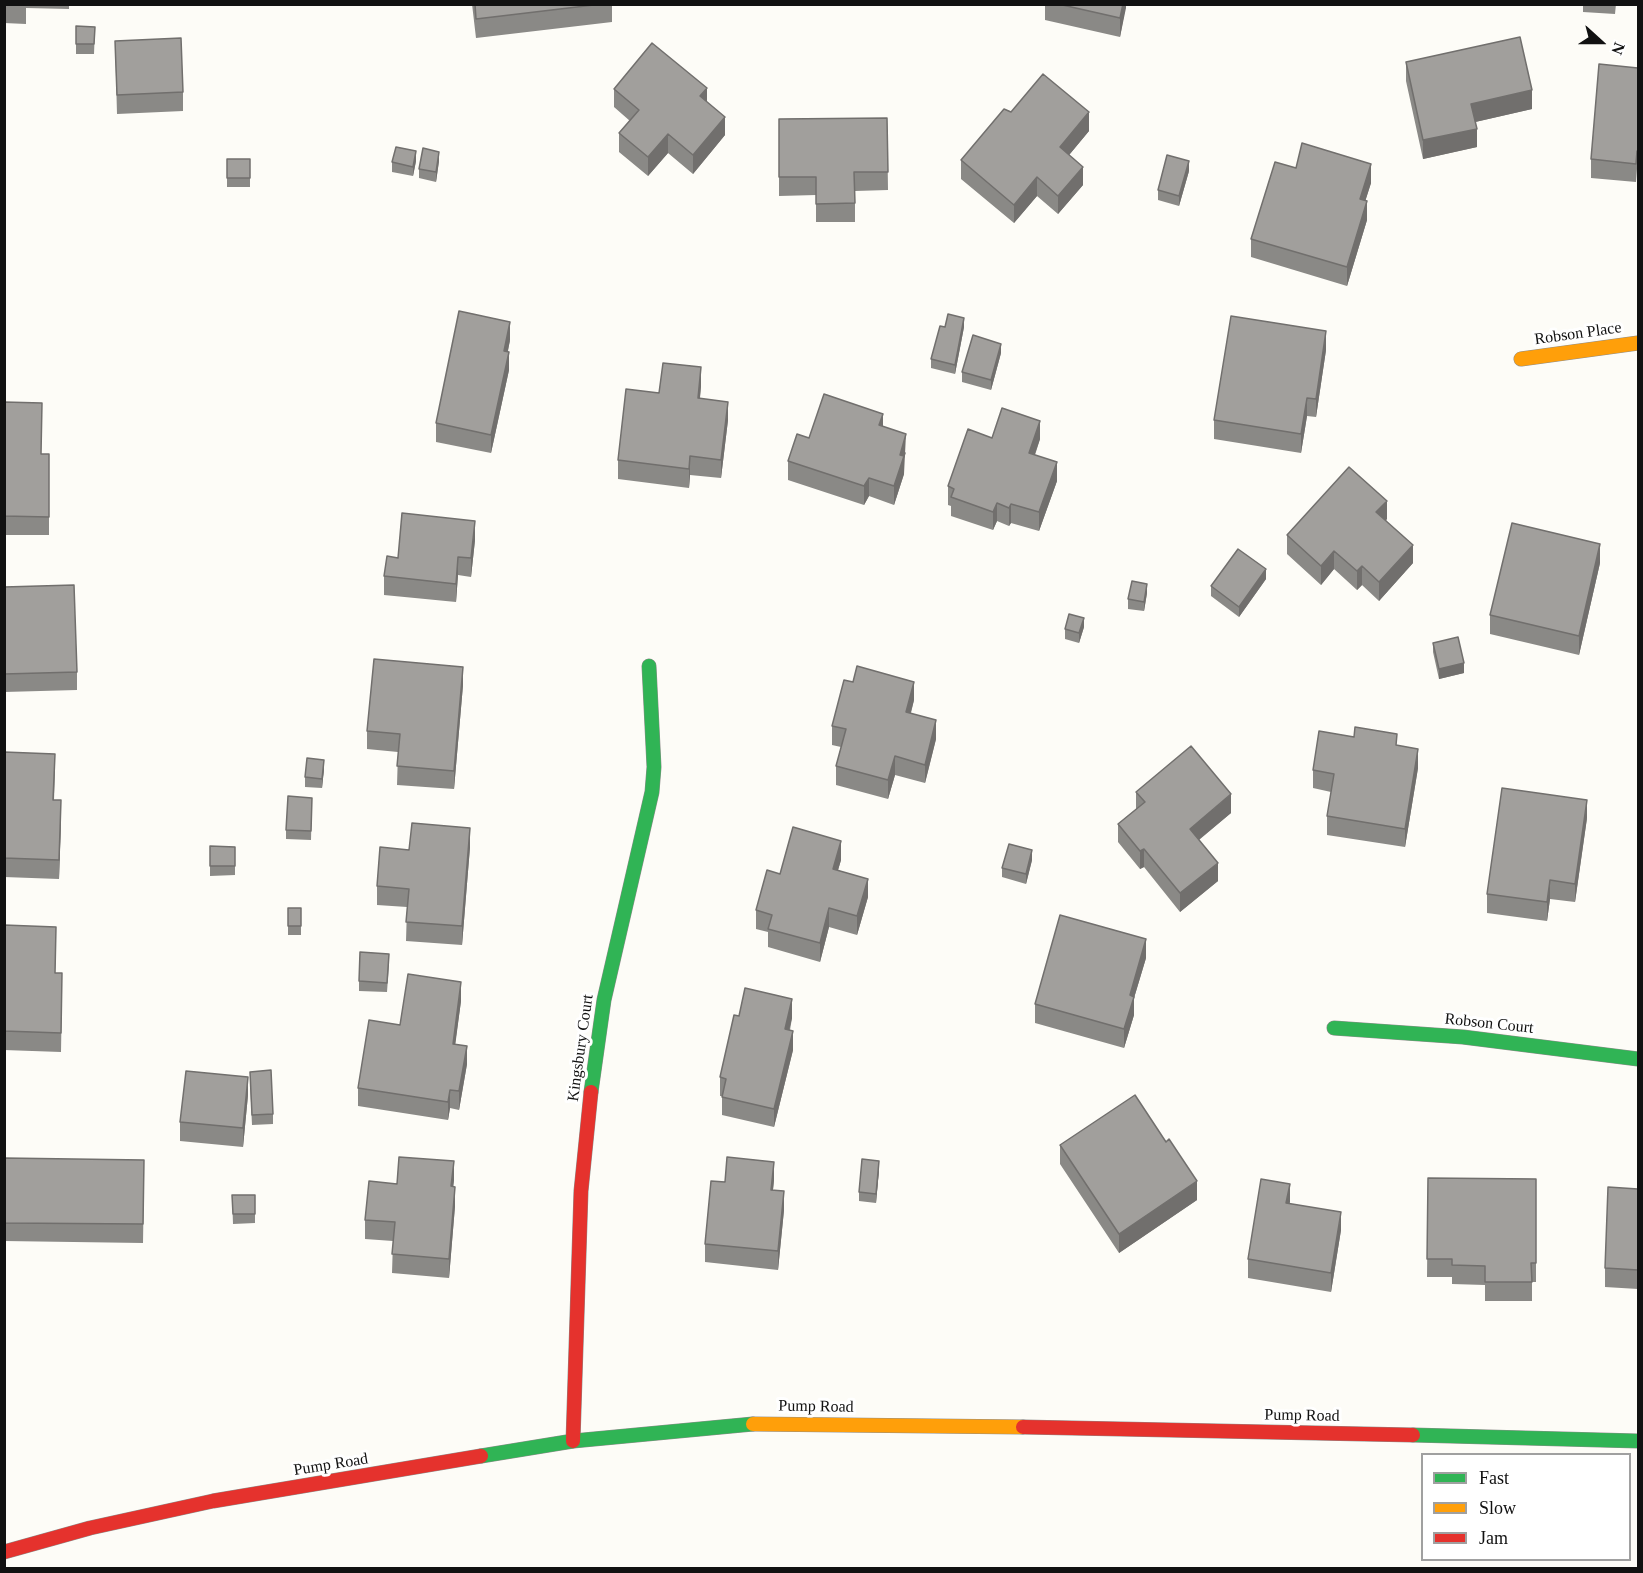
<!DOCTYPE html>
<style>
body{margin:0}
#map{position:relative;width:1643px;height:1573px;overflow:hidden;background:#fdfcf7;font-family:Georgia,serif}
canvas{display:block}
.frame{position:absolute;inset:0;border:6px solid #111;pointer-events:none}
.legend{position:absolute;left:1421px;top:1453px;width:210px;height:108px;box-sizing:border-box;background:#fff;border:2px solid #a0a0a0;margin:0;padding:8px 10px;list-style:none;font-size:18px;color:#111}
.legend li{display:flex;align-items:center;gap:12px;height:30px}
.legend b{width:30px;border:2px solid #a0a0a0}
.north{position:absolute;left:1571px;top:12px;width:60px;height:60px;-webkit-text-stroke:4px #fff;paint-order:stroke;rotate:111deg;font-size:16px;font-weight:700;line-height:24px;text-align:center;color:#111}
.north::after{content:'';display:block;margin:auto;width:21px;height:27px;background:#111;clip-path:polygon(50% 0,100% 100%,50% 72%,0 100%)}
</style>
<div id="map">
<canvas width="1643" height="1573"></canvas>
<div class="frame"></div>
<ul class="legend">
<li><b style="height:8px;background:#30b455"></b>Fast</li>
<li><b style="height:8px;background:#ff9f0a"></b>Slow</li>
<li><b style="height:8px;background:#e5322d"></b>Jam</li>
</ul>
<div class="north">N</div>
</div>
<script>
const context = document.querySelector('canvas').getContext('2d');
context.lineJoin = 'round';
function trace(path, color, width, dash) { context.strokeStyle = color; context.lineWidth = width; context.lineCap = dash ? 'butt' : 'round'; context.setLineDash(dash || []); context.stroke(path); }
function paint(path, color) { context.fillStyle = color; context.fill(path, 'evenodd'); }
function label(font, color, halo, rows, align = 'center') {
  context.font = font + ' Georgia,serif'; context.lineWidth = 6; context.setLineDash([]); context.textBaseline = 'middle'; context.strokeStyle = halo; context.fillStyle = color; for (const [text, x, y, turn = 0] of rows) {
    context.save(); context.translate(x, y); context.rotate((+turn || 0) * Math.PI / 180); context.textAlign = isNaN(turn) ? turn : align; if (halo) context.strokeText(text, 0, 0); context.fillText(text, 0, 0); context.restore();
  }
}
const fast = new Path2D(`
 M 1334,1028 L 1463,1037 L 1638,1059
 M 591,1092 L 604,1000 L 652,792 L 654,767 L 649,666
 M 1413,1435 L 1638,1441
 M 481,1456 L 573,1441 L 753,1424`);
const slow = new Path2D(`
 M 1521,359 L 1638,343
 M 753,1424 L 1023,1427`);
const jam = new Path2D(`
 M 1023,1427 L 1413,1435
 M 573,1441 L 581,1191 L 591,1092
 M 4,1552 L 90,1528 L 213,1501 L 481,1456`);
trace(fast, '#8e8d8b', 15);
trace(slow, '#8e8d8b', 15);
trace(jam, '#8e8d8b', 15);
trace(fast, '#30b455', 14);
trace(slow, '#ff9f0a', 14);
trace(jam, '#e5322d', 14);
paint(new Path2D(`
 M 4,4 L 69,4 L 69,9 L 26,8 L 26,24 L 4,23 Z
 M 472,4 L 612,4 L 612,22 L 476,38 Z
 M 1045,4 L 1126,4 L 1120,37 L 1045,20 Z
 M 1583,4 L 1616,4 L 1615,14 L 1583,12 Z
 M 76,26 L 95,27 L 94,54 L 76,54 Z
 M 115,41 L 183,92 L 183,111 L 117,114 Z
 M 1406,62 L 1532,109 L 1475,122 L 1477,147 L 1423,159 L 1406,81 Z
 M 1638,68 L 1638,169 L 1637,169 L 1636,182 L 1591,178 L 1591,159 Z
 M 614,89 L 707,102 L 725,135 L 693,174 L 668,153 L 648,176 L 619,152 L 619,133 L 630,121 L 614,107 Z
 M 1011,112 L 1089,131 L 1069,155 L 1083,185 L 1058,214 L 1037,196 L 1014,223 L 961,179 L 961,160 Z
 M 887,118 L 888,190 L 855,191 L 855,222 L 816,222 L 816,195 L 779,196 L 779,119 Z
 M 227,159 L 250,159 L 250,187 L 227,187 Z
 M 416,161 L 413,176 L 392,172 L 392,162 Z
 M 439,161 L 436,182 L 419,178 L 419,169 Z
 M 1296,168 L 1371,183 L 1365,201 L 1367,220 L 1347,286 L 1251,257 L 1251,239 Z
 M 1189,171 L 1179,206 L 1158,200 L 1158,190 Z
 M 945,327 L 964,327 L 955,374 L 931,368 L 931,359 Z
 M 510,340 L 508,351 L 509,370 L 491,453 L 436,442 L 436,423 Z
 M 1326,350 L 1316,417 L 1307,416 L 1301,453 L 1214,439 L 1214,420 Z
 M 1001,353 L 991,390 L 962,382 L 962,372 Z
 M 701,386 L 700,398 L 728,420 L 721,478 L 690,475 L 689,488 L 618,479 L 618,460 L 659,393 Z
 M 4,402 L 41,454 L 49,454 L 49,535 L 4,535 Z
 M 883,426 L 906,453 L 904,458 L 904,474 L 894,505 L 869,496 L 864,505 L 788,480 L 788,461 L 809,438 Z
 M 992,438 L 1040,439 L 1035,455 L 1057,481 L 1039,531 L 1011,523 L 1009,526 L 997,521 L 993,530 L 951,516 L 951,506 L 948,505 L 948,486 Z
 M 1387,519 L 1386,520 L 1413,563 L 1379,601 L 1362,585 L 1357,590 L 1334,569 L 1321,585 L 1287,554 L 1287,535 Z
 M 475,540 L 471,577 L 458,575 L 456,602 L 384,595 L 384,576 L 398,558 Z
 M 1600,563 L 1579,655 L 1490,634 L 1490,615 Z
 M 1266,579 L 1239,617 L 1211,596 L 1211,586 Z
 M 4,587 L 77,672 L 77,690 L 4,692 Z
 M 1147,593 L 1144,611 L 1128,609 L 1128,599 Z
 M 1084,627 L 1079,643 L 1065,639 L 1065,629 Z
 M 1433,643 L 1464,673 L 1439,679 L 1433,652 Z
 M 463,685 L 454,789 L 397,785 L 398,752 L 367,749 L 367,731 Z
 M 914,700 L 911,713 L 936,739 L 925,783 L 895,775 L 888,799 L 836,785 L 836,766 L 841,747 L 832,745 L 832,726 Z
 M 1397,745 L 1418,768 L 1405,847 L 1327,835 L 1327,816 L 1331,792 L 1313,788 L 1313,770 Z
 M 4,752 L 55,772 L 54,800 L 61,819 L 59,879 L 4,877 Z
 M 324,769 L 322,788 L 305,787 L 305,777 Z
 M 1136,792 L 1231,813 L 1199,840 L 1218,881 L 1180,912 L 1144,867 L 1140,869 L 1118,842 L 1118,824 L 1136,809 Z
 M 312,798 L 311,840 L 286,839 L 286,830 Z
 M 1587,818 L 1575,902 L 1550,899 L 1547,921 L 1487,913 L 1487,894 Z
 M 210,846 L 235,847 L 235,875 L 210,876 Z
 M 470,847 L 462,945 L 406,941 L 407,907 L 377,905 L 377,886 L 409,850 Z
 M 841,860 L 838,870 L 868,897 L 857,935 L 829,927 L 820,962 L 768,947 L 768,932 L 756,929 L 756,910 L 780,874 Z
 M 1032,860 L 1026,884 L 1002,877 L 1002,868 Z
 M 288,908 L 301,908 L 301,935 L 288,935 Z
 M 4,925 L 56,946 L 55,973 L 62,992 L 61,1052 L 4,1050 Z
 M 1146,958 L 1134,998 L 1134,1015 L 1124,1048 L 1035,1023 L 1035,1004 Z
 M 389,964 L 387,992 L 359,991 L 359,981 Z
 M 461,1001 L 455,1044 L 467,1064 L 459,1110 L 450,1108 L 448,1120 L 358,1106 L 358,1088 L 400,1025 Z
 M 739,1016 L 792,1018 L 790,1030 L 793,1050 L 774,1127 L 722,1115 L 722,1096 L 720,1096 L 720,1077 Z
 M 250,1081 L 273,1114 L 273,1124 L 252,1125 Z
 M 248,1095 L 243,1147 L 180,1141 L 180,1122 Z
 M 1166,1142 L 1197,1200 L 1119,1253 L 1060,1164 L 1060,1145 Z
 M 4,1158 L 144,1179 L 143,1243 L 4,1241 Z
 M 879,1170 L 876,1203 L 859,1201 L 859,1192 Z
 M 1428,1178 L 1536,1179 L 1536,1282 L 1532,1282 L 1532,1301 L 1485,1301 L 1485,1285 L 1452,1284 L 1452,1277 L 1427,1277 Z
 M 454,1180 L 453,1187 L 455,1206 L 449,1278 L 392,1273 L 393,1241 L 365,1239 L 365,1220 L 397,1184 Z
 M 774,1180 L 773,1190 L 784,1210 L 778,1270 L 705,1262 L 705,1244 L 725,1182 Z
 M 1638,1189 L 1638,1289 L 1605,1287 L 1605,1268 Z
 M 232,1195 L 255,1195 L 255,1223 L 233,1224 Z
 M 1290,1204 L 1341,1230 L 1331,1292 L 1248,1278 L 1248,1259 Z`), '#8a8986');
paint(new Path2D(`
 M 1123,4 L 1126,4 L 1126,8 L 1120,37 L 1120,18 Z
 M 707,88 L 707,107 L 700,96 Z
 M 1532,90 L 1532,109 L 1471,123 L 1471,104 Z
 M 1089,112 L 1089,131 L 1060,166 L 1060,147 Z
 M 725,117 L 725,135 L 693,174 L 693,155 Z
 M 1477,129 L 1477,147 L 1423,159 L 1423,140 Z
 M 668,134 L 668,153 L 648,176 L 648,157 Z
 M 416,151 L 416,161 L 413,176 L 413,167 Z
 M 439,152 L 439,161 L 436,182 L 436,172 Z
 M 1189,161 L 1189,171 L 1179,206 L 1179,196 Z
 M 1371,164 L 1371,183 L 1360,218 L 1360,199 Z
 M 1083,167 L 1083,185 L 1058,214 L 1058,196 Z
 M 1037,177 L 1037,196 L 1014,223 L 1014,205 Z
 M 1367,201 L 1367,220 L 1347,286 L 1347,267 Z
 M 964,318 L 964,327 L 955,374 L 955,365 Z
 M 510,322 L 510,340 L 504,369 L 504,351 Z
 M 1326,331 L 1326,350 L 1316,417 L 1316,399 Z
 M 1001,344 L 1001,353 L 991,390 L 991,380 Z
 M 509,352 L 509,370 L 491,453 L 491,435 Z
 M 701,367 L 701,386 L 698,416 L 698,398 Z
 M 1307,398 L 1307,416 L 1301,453 L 1301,434 Z
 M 728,402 L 728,420 L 721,478 L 721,460 Z
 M 883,414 L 883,432 L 879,425 Z
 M 1040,421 L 1040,439 L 1029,471 L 1029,453 Z
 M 906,434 L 904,474 L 894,505 L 894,486 L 900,455 Z
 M 690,456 L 690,475 L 689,488 L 689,469 Z
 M 1057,462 L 1057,481 L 1039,531 L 1039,512 Z
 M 869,478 L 869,496 L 864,505 L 864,486 Z
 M 1387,501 L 1387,519 L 1376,531 L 1376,512 Z
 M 997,503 L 997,521 L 993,530 L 993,512 Z
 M 1011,504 L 1011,523 L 1009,526 L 1009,508 Z
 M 475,521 L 475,540 L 471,577 L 471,558 Z
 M 1600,544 L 1600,563 L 1579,655 L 1579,636 Z
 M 1413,545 L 1413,563 L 1379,601 L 1379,582 Z
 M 1334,551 L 1334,569 L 1321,585 L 1321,566 Z
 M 458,557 L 458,575 L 456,602 L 456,584 Z
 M 1362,566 L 1362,585 L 1357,590 L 1357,571 Z
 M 1266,569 L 1266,579 L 1239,617 L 1239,607 Z
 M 1147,584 L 1147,593 L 1144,611 L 1144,602 Z
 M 1084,618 L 1084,627 L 1079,643 L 1079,633 Z
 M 1464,663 L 1464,673 L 1439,679 L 1439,669 Z
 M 463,667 L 463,685 L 454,789 L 454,771 Z
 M 914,682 L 914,700 L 906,730 L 906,712 Z
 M 936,720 L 936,739 L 925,783 L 925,765 Z
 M 1418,749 L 1418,768 L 1405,847 L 1405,829 Z
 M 895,756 L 895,775 L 888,799 L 888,780 Z
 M 324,760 L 324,769 L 322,788 L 322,779 Z
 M 1231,794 L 1231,813 L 1190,847 L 1190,829 Z
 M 61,800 L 61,819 L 59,879 L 59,860 Z
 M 1587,800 L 1587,818 L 1575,902 L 1575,884 Z
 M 470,828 L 470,847 L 462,945 L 462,926 Z
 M 841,841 L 841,860 L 833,887 L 833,869 Z
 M 1144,849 L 1144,867 L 1140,869 L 1140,851 Z
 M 1032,850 L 1032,860 L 1026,884 L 1026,874 Z
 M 1218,863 L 1218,881 L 1180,912 L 1180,893 Z
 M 868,879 L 868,897 L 857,935 L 857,916 Z
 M 1550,880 L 1550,899 L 1547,921 L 1547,902 Z
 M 829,908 L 829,927 L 820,962 L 820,943 Z
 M 1146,939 L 1146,958 L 1134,998 L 1134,1015 L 1124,1048 L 1124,1029 L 1130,995 Z
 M 461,982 L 461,1001 L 453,1062 L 453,1044 Z
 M 792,999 L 792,1018 L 785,1047 L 785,1029 Z
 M 793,1031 L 793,1050 L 774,1127 L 774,1109 Z
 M 467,1046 L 467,1064 L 459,1110 L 459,1091 Z
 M 248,1077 L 248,1095 L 243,1147 L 243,1128 Z
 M 450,1090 L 450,1108 L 448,1120 L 448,1102 Z
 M 454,1161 L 454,1180 L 451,1205 L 451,1186 Z
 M 879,1161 L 879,1170 L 876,1203 L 876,1194 Z
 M 774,1162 L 774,1180 L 771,1208 L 771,1190 Z
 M 1197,1181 L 1197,1200 L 1119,1253 L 1119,1234 Z
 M 1290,1184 L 1290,1202 L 1286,1222 L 1286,1203 Z
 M 455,1187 L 455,1206 L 449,1278 L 449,1259 Z
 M 784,1191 L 784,1210 L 778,1270 L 778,1251 Z
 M 1341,1212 L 1341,1230 L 1331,1292 L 1331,1273 Z`), '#716f6d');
const building = new Path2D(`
 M 475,4 L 602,4 L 476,19 Z
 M 1058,4 L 1123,4 L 1120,18 Z
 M 76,26 L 95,27 L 94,44 L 76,44 Z
 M 1520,37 L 1532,90 L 1471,104 L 1477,129 L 1423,140 L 1406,62 Z
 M 181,38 L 183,92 L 117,95 L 115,41 Z
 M 652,43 L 707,88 L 700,96 L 725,117 L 693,155 L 668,134 L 648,157 L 619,133 L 639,110 L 614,89 Z
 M 1599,64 L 1638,68 L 1638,151 L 1637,151 L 1636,164 L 1591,159 Z
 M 1043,74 L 1089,112 L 1060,147 L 1083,167 L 1058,196 L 1037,177 L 1014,205 L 961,160 L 1004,109 L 1011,112 Z
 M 887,118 L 888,172 L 854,172 L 855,203 L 816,204 L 816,177 L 779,177 L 779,119 Z
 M 1302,143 L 1371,164 L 1360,199 L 1367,201 L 1347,267 L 1251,239 L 1275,162 L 1296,168 Z
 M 396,147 L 416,151 L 413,167 L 392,162 Z
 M 423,148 L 439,152 L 436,172 L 419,169 Z
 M 1167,155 L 1189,161 L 1179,196 L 1158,190 Z
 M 227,159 L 250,159 L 250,178 L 227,178 Z
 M 459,311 L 510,322 L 504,351 L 509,352 L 491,435 L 436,423 Z
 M 948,314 L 964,318 L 955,365 L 931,359 L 940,326 L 945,327 Z
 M 1231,316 L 1326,331 L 1316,399 L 1307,398 L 1301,434 L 1214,420 Z
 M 973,335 L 1001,344 L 991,380 L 962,372 Z
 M 663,363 L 701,367 L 698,398 L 728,402 L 721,460 L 690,456 L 689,469 L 618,460 L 626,389 L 659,393 Z
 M 824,394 L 883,414 L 879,425 L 906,434 L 900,455 L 904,456 L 894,486 L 869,478 L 864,486 L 788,461 L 797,434 L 809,438 Z
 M 4,402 L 42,403 L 41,454 L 49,454 L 49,517 L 4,516 Z
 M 1002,408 L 1040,421 L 1029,453 L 1057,462 L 1039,512 L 1011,504 L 1009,508 L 997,503 L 993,512 L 951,497 L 954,489 L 948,486 L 968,429 L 992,438 Z
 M 1349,467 L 1387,501 L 1376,512 L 1413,545 L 1379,582 L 1362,566 L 1357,571 L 1334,551 L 1321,566 L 1287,535 Z
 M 402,513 L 475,521 L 471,558 L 458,557 L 456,584 L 384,576 L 387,556 L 398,558 Z
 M 1512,523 L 1600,544 L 1579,636 L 1490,615 Z
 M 1238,549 L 1266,569 L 1239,607 L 1211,586 Z
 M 1132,581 L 1147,584 L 1144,602 L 1128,599 Z
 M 74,585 L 77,672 L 4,674 L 4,587 Z
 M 1069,614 L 1084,618 L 1079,633 L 1065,629 Z
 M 1458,637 L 1464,663 L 1439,669 L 1433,643 Z
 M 374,659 L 463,667 L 454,771 L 397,766 L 400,734 L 367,731 Z
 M 857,666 L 914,682 L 906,712 L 936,720 L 925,765 L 895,756 L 888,780 L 836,766 L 846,729 L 832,726 L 844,680 L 853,682 Z
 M 1355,727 L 1397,734 L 1396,745 L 1418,749 L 1405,829 L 1327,816 L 1334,774 L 1313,770 L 1319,731 L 1354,737 Z
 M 1191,746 L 1231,794 L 1190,829 L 1218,863 L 1180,893 L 1144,849 L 1140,851 L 1118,824 L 1145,802 L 1136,792 Z
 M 4,752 L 55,754 L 53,800 L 61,800 L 59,860 L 4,858 Z
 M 307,758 L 324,760 L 322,779 L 305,777 Z
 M 1502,788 L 1587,800 L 1575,884 L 1550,880 L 1547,902 L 1487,894 Z
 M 288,796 L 312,798 L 311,831 L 286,830 Z
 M 412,823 L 470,828 L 462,926 L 406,922 L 409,889 L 377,886 L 380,847 L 409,850 Z
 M 793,827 L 841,841 L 833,869 L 868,879 L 857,916 L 829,908 L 820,943 L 768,929 L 772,915 L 756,910 L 767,870 L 780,874 Z
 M 1009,844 L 1032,850 L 1026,874 L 1002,868 Z
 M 210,846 L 235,847 L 235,866 L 210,866 Z
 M 288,908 L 301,908 L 301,926 L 288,926 Z
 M 1060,915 L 1146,939 L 1130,995 L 1134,997 L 1124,1029 L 1035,1004 Z
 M 4,925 L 56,927 L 55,973 L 62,973 L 61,1033 L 4,1031 Z
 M 360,952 L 389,954 L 387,983 L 359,981 Z
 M 408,974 L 461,982 L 453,1044 L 467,1046 L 459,1091 L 450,1090 L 448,1102 L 358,1088 L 369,1020 L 400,1025 Z
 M 745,988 L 792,999 L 785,1029 L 793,1031 L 774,1109 L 722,1097 L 726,1079 L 720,1077 L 734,1015 L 739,1016 Z
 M 271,1070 L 273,1114 L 252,1115 L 250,1072 Z
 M 186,1071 L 248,1077 L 243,1128 L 180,1122 Z
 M 1135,1095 L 1166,1142 L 1169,1139 L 1197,1181 L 1119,1234 L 1060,1145 Z
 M 399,1157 L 454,1161 L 451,1186 L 455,1187 L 449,1259 L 392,1254 L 395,1222 L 365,1220 L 369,1181 L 397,1184 Z
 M 727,1157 L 774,1162 L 771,1190 L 784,1191 L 778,1251 L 705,1244 L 711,1181 L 725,1182 Z
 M 4,1158 L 144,1160 L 143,1224 L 4,1223 Z
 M 862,1159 L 879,1161 L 876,1194 L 859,1192 Z
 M 1428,1178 L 1536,1179 L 1536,1263 L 1531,1263 L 1532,1282 L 1485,1282 L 1485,1266 L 1452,1265 L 1452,1259 L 1427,1259 Z
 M 1261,1179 L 1290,1184 L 1286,1203 L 1341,1212 L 1331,1273 L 1248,1259 Z
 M 1608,1187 L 1638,1189 L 1638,1270 L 1605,1268 Z
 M 232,1195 L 255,1195 L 255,1214 L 233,1214 Z`);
paint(building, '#a19f9c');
trace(building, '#716f6d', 1.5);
label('16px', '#111', '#fff', [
 ["Robson Place",1578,334,-8],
 ["Robson Court",1489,1024,6],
 ["Kingsbury Court",581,1048,-82],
 ["Pump Road",816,1407,1],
 ["Pump Road",1302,1416,1],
 ["Pump Road",331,1465,-9]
]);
</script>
